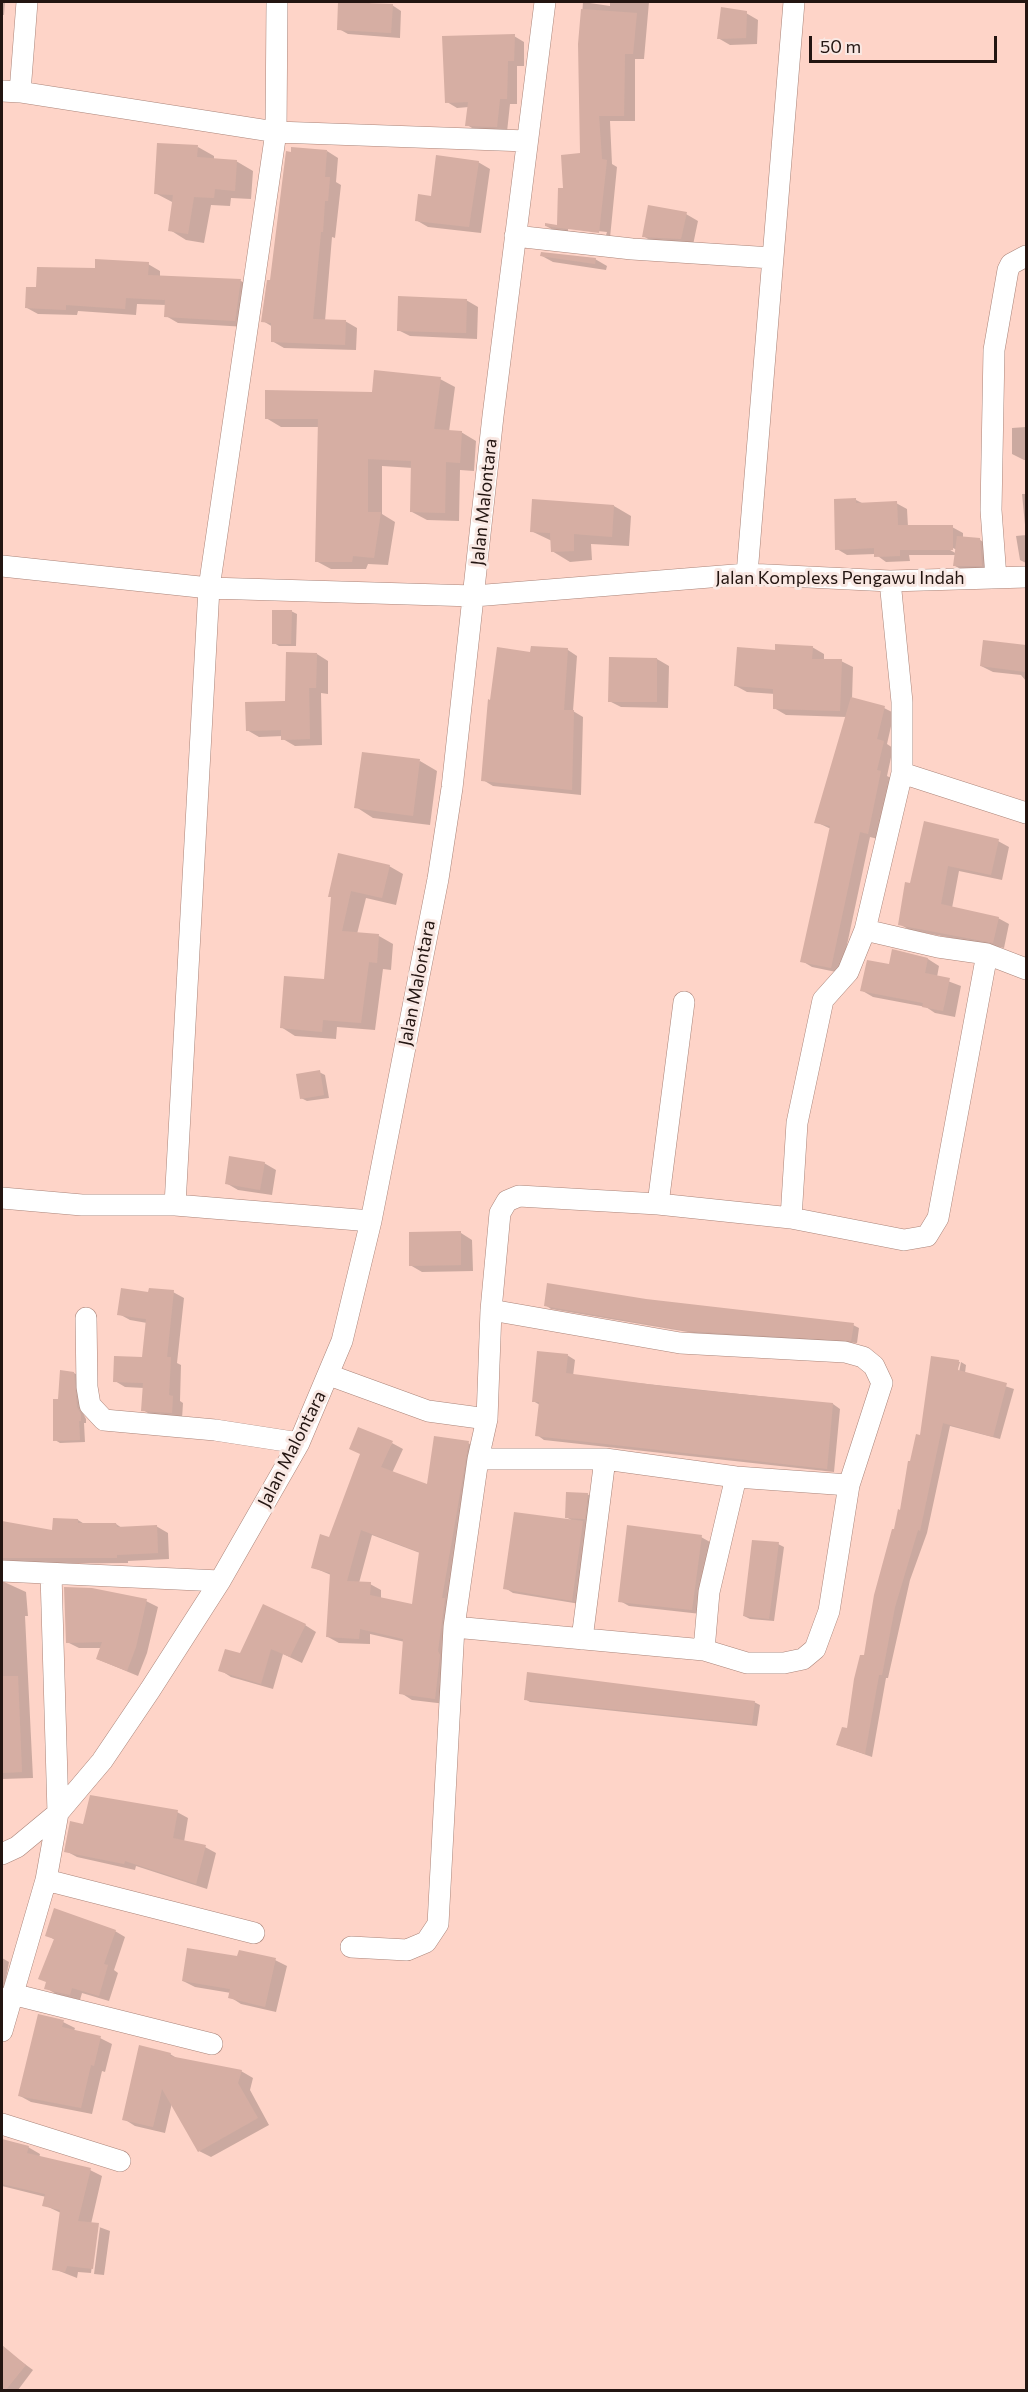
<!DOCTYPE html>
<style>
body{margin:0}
#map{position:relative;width:1028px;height:2392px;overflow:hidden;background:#fed4c8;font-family:Commissioner,sans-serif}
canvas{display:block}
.frame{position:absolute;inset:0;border:3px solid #231511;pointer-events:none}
.scale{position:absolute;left:809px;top:36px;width:188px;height:27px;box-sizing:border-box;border:3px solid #231511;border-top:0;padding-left:8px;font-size:18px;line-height:21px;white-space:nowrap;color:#231511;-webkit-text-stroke:4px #f9e8e3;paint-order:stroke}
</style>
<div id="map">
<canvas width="1028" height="2392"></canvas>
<div class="frame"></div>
<div class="scale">50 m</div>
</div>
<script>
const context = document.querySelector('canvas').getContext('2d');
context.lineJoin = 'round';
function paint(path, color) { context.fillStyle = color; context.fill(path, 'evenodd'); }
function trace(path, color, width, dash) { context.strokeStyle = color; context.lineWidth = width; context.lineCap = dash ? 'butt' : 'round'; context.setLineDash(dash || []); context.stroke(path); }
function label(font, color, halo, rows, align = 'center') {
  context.font = font + ' Commissioner,sans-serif'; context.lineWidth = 6; context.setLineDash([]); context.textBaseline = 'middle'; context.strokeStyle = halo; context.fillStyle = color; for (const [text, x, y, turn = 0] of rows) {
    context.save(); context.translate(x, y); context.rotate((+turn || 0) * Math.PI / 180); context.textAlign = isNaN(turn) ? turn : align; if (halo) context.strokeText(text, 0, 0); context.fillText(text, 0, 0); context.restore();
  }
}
paint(new Path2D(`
 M 2,2 L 5,2 L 4,15 L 2,15 Z
 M 339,2 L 367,2 L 373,5 L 392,5 L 401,11 L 400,38 L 348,34 L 339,29 Z
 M 583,2 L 610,6 L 610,2 L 649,2 L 644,59 L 635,59 L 635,121 L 610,121 L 612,164 L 617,167 L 610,238 L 557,232 L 546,226 L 559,226 L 564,189 L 582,155 L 580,44 ZM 568,228 L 607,232 L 606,235 L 568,231 Z
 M 746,13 L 758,20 L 757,44 L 730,45 L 718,38 Z
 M 514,36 L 524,42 L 524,66 L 517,66 L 517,104 L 510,104 L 507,132 L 477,131 L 467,125 L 469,107 L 457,108 L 447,102 Z
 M 198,147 L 214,156 L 214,160 L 236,161 L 253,171 L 251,199 L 231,198 L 230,206 L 211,205 L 204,243 L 186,240 L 170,230 L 174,203 L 155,193 Z
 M 327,151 L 338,158 L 336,182 L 341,185 L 335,238 L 332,237 L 325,321 L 345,321 L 357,328 L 356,350 L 284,348 L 272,341 L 273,327 L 263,321 L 271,282 Z
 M 478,162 L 490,169 L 481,233 L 428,227 L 416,220 L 432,197 Z
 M 686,214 L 698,221 L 693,245 L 655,243 L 643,236 Z
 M 542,256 L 595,259 L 607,266 L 606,270 L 553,262 Z
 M 148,264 L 160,271 L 160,277 L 241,281 L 253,288 L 247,327 L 178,323 L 166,316 L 166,305 L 137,304 L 136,315 L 78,311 L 77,315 L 38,314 L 27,308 L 38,289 Z
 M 466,300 L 478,307 L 477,339 L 410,336 L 398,330 Z
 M 440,379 L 455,387 L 449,432 L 461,432 L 476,441 L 474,471 L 460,470 L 459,521 L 427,520 L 412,512 L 413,468 L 382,466 L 382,514 L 395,522 L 388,565 L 368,564 L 366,569 L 331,569 L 316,561 L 319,427 L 281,427 L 266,418 Z
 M 1026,427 L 1026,460 L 1024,460 L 1012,454 L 1012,428 Z
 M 1022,494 L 1026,494 L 1026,563 L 1020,560 L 1016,536 L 1026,535 Z
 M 856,500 L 864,504 L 896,503 L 907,509 L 908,527 L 952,527 L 963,533 L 963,538 L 980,540 L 992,547 L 993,571 L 966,572 L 955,566 L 956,555 L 909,555 L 910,561 L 886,562 L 875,554 L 847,555 L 837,549 ZM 947,545 L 957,550 L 957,554 L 945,547 Z
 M 614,506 L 631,516 L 629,546 L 591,544 L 592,560 L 570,562 L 552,551 L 552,541 L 531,531 Z
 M 291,611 L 297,614 L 296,646 L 279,646 L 274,643 Z
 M 984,641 L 1026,646 L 1026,681 L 1021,675 L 993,672 L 981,666 Z
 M 812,647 L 824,654 L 824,660 L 841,661 L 853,667 L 852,699 L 884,708 L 894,713 L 887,744 L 893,748 L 887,776 L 891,778 L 878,839 L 870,837 L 841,973 L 812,967 L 802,961 L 831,829 L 816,822 L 847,717 L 786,715 L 774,708 L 775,694 L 747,692 L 736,686 L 776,652 Z
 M 568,650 L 577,656 L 573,711 L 583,717 L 581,795 L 493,786 L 483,780 L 491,701 L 532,653 Z
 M 317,654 L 328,661 L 328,694 L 321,693 L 322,745 L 295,746 L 283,739 L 283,736 L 259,737 L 247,730 L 286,703 Z
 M 657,659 L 669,666 L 668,708 L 621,707 L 609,701 Z
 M 420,761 L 437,771 L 430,825 L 373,818 L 356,807 Z
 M 998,841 L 1009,847 L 1002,880 L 959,871 L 952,908 L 998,918 L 1009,924 L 1004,948 L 910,930 L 899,924 L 911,884 Z
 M 389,866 L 403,874 L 396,905 L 366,898 L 357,934 L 379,936 L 393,944 L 391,970 L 383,969 L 375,1030 L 337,1027 L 336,1039 L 295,1036 L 281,1027 L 325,981 L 332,897 Z
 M 894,951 L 928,959 L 939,966 L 937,977 L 961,986 L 955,1017 L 935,1013 L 926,1007 L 873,997 L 861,990 L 891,966 Z
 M 319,1072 L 325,1075 L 329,1098 L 307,1101 L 301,1098 Z
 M 264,1163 L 276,1170 L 272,1195 L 238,1190 L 226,1183 Z
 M 461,1233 L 472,1240 L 473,1271 L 422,1272 L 410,1265 Z
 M 173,1292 L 184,1298 L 177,1363 L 181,1365 L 180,1401 L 183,1403 L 182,1419 L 153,1416 L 143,1410 L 144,1388 L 125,1387 L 115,1381 L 143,1358 L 147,1323 L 130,1320 L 119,1314 L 150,1294 Z
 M 645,1301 L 853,1325 L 859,1328 L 857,1343 L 694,1333 L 551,1309 L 545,1305 Z
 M 567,1355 L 575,1360 L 573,1376 L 833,1404 L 840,1409 L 834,1472 L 544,1440 L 537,1435 L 540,1405 L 533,1401 Z
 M 932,1358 L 960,1362 L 955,1377 L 958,1377 L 961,1362 L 966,1365 L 965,1373 L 1014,1389 L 1000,1439 L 950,1426 L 927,1533 L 910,1580 L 888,1678 L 886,1678 L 872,1757 L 838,1745 L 848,1730 L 895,1531 L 922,1437 Z
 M 74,1373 L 79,1376 L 82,1411 L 86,1419 L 86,1423 L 84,1423 L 85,1442 L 60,1443 L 55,1440 L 59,1400 Z
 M 392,1443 L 403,1449 L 392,1473 L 429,1486 L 468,1443 L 480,1449 L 446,1704 L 412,1700 L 401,1693 L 405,1642 L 370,1634 L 370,1644 L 339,1643 L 328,1637 L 331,1575 L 312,1567 ZM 372,1535 L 420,1553 L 413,1606 L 381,1599 L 381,1590 L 370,1584 L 359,1583 Z
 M 587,1494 L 599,1501 L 596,1525 L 586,1524 L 591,1527 L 580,1604 L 513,1593 L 505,1588 L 573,1521 L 566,1517 Z
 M 78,1520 L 86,1525 L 116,1524 L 122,1528 L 156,1526 L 168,1533 L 169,1559 L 128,1561 L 128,1563 L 12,1564 L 2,1573 L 2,1523 L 54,1532 Z
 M 701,1537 L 710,1542 L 701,1614 L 629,1606 L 620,1601 Z
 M 778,1544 L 784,1547 L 774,1621 L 750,1619 L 744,1616 Z
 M 2,1581 L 26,1592 L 28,1616 L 25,1616 L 33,1778 L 2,1779 Z
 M 146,1601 L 158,1607 L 147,1653 L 138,1676 L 97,1659 L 101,1648 L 79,1648 L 67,1642 Z
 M 305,1625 L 316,1632 L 302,1663 L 283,1654 L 273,1689 L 231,1677 L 220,1670 L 241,1655 Z
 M 525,1699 L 754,1702 L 760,1705 L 757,1726 L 530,1702 Z
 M 177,1812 L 188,1818 L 184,1842 L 205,1847 L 216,1853 L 207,1889 L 136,1866 L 135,1870 L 77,1857 L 66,1851 L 84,1826 Z
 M 115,1931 L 125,1937 L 114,1970 L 118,1973 L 109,2001 L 82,1993 L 80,2000 L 56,1994 L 46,1988 L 55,1940 L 47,1935 Z
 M 2,1958 L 9,1962 L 2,2000 Z
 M 238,1958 L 275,1960 L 287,1966 L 276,2012 L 241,2004 L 230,1997 L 231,1993 L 195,1987 L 183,1981 Z
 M 63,2022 L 75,2028 L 74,2031 L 100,2038 L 112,2044 L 105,2072 L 102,2071 L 92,2114 L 31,2102 L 20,2096 Z
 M 170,2054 L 180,2060 L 241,2071 L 253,2078 L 250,2090 L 269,2125 L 211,2157 L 199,2151 L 172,2103 L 165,2133 L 135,2126 L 124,2119 Z
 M 2,2141 L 28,2147 L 40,2154 L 39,2158 L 90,2170 L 102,2176 L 91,2224 L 110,2231 L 104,2275 L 94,2274 L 100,2227 L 97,2227 L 91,2273 L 78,2272 L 77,2278 L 54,2269 L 61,2213 L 44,2205 L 46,2197 L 2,2186 Z
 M 3,2348 L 33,2370 L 18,2390 L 2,2390 Z`), '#0003');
paint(new Path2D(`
 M 338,2 L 393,4 L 391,33 L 337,30 Z
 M 721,7 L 747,11 L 746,38 L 717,39 Z
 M 581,9 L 637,13 L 633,54 L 625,54 L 624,116 L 599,116 L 602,159 L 607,160 L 599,233 L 545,226 L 545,223 L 557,225 L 558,188 L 563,188 L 561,155 L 580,153 L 578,44 Z
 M 515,34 L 514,61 L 508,61 L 507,99 L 500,99 L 497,127 L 465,126 L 468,102 L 445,103 L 442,36 Z
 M 157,143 L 198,145 L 197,157 L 237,160 L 235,191 L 215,189 L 214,198 L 194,197 L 188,234 L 168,231 L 173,195 L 154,194 Z
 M 291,147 L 327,150 L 325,177 L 330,177 L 328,201 L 325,201 L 323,232 L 321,232 L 313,319 L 346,320 L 345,345 L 271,342 L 271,323 L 261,322 L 267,280 L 270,280 L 286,151 L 291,152 Z
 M 436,155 L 479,161 L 469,227 L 415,221 L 418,194 L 431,196 Z
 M 648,205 L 687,212 L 681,239 L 642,237 Z
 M 541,252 L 596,258 L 595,264 L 540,256 Z
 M 95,259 L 149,262 L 148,275 L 241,279 L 235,321 L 164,317 L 165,300 L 126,298 L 125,309 L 66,305 L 66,310 L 25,308 L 26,287 L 36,287 L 37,267 L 95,268 Z
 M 398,296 L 467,299 L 466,333 L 397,331 Z
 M 374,370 L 441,377 L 434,429 L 462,431 L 460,463 L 446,462 L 445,513 L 410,512 L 411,461 L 368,459 L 368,512 L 381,512 L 374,558 L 353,556 L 352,562 L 315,562 L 318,419 L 265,419 L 265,390 L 372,392 Z
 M 856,498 L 856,503 L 897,501 L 898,525 L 953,525 L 953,550 L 900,550 L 900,556 L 874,557 L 874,548 L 835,550 L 834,499 Z
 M 532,499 L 614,505 L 612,537 L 574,534 L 574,551 L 551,552 L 550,533 L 530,532 Z
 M 957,536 L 980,538 L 982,566 L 953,566 Z
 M 272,610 L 292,610 L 291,644 L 272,644 Z
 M 983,640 L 1026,645 L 1026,672 L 980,666 Z
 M 775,644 L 813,646 L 812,659 L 842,659 L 840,711 L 773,709 L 773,689 L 734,686 L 737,647 L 775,650 Z
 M 531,646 L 568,648 L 564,710 L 574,710 L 572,790 L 481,781 L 488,699 L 490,700 L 497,647 L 530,652 Z
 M 286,652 L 317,653 L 316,688 L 309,688 L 310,739 L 281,740 L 281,730 L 246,731 L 245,702 L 285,701 Z
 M 609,657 L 657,658 L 657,702 L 608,702 Z
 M 851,697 L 885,706 L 877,739 L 884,741 L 877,770 L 881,771 L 868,834 L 860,832 L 831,968 L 800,962 L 830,826 L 814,823 Z
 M 362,752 L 420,759 L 413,816 L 354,808 Z
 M 924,821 L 999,839 L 991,875 L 948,866 L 941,904 L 999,917 L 993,943 L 898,925 L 905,882 L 910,883 Z
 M 338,853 L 390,865 L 382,898 L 351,891 L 342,931 L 379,934 L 377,963 L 369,962 L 361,1023 L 323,1020 L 322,1032 L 280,1028 L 284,976 L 324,979 L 331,897 L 328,897 Z
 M 892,949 L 928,958 L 925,973 L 950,978 L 943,1011 L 922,1007 L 923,1003 L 860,991 L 867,960 L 889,964 Z
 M 320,1070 L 324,1095 L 300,1099 L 296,1074 Z
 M 229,1156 L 265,1162 L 260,1190 L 225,1184 Z
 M 461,1231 L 461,1265 L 409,1266 L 409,1232 Z
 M 547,1283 L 646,1299 L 854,1323 L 851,1341 L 687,1331 L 544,1306 Z
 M 121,1288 L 148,1292 L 149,1288 L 174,1290 L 167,1357 L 171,1357 L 169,1395 L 173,1396 L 172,1413 L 141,1411 L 143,1383 L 113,1382 L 114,1356 L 142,1357 L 146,1319 L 117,1315 Z
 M 537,1351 L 568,1354 L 566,1373 L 677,1388 L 833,1403 L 827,1469 L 535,1436 L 539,1402 L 532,1402 Z
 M 931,1356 L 959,1360 L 958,1370 L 1007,1383 L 993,1437 L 943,1423 L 920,1531 L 918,1530 L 895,1607 L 882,1675 L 879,1675 L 865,1754 L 836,1745 L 842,1727 L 847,1728 L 854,1679 L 860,1655 L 864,1655 L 874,1595 L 892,1529 L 894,1529 L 898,1509 L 900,1510 L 908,1461 L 910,1461 L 916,1434 L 920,1435 Z
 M 60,1370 L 74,1372 L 77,1407 L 81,1414 L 81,1421 L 79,1421 L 80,1440 L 53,1441 L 53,1399 L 58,1399 Z
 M 358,1427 L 393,1441 L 381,1467 L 427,1484 L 434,1436 L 469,1441 L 442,1598 L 445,1598 L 438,1651 L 440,1655 L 435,1699 L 399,1694 L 403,1639 L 360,1629 L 359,1639 L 326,1637 L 330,1573 L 311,1568 L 320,1534 L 329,1537 L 360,1454 L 349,1449 ZM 361,1530 L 419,1552 L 412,1604 L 370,1595 L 371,1582 L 347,1581 Z
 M 566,1492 L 588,1493 L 585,1519 L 565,1518 Z
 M 514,1512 L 583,1521 L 572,1601 L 503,1589 Z
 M 53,1518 L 78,1519 L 78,1523 L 116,1523 L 117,1527 L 157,1525 L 158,1553 L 117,1555 L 117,1558 L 2,1558 L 2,1521 L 52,1530 Z
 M 627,1525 L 702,1535 L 692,1610 L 618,1602 Z
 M 752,1540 L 779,1542 L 769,1619 L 743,1616 Z
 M 64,1587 L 92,1588 L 147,1599 L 136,1647 L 127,1671 L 96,1659 L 102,1642 L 66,1643 Z
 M 263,1604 L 306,1624 L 290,1657 L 271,1649 L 261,1684 L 218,1671 L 225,1649 L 240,1653 Z
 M 527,1672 L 755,1701 L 752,1724 L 524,1700 Z
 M 2,1676 L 18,1676 L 22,1772 L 2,1773 Z
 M 90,1795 L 178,1810 L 173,1838 L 206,1845 L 196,1884 L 125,1861 L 124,1864 L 64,1852 L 70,1821 L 83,1824 Z
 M 54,1908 L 116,1930 L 104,1964 L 108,1965 L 99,1996 L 72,1988 L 70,1995 L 44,1989 L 46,1982 L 38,1979 L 54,1939 L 45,1936 Z
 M 187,1948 L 237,1956 L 239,1950 L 276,1958 L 265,2007 L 228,1998 L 230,1989 L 182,1981 Z
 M 38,2014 L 64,2020 L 62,2027 L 101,2036 L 94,2066 L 91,2065 L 81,2108 L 18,2096 Z
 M 139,2045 L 171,2053 L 170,2056 L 242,2070 L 238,2083 L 258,2118 L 198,2152 L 162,2089 L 153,2127 L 122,2120 Z
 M 2,2139 L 29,2146 L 27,2153 L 91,2168 L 78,2221 L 99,2223 L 93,2269 L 67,2266 L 65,2272 L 52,2270 L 60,2210 L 42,2206 L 45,2194 L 2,2184 Z
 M 2,2345 L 26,2365 L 5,2391 L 2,2391 Z`), '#d6aea3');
const street = new Path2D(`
 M 277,2 L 276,132 L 209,588 L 474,596 L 747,574 L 890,581 L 1026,577
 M 2,91 L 20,92 L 276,132 L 527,141
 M 20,92 L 27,2
 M 515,236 L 632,249 L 772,258
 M 2,566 L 209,588 L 175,1205
 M 747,574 L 794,2
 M 996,578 L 991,510 L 994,350 L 1008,270 L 1011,264 L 1026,256
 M 902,773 L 1026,813
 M 865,930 L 938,947 L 987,954 L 1026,969
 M 2,1198 L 82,1205 L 175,1205 L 371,1221
 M 658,1204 L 684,1002
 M 791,1218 L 797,1123 L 823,1000 L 848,972 L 865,930 L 902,773 L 902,702 L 890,581
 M 86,1318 L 87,1387 L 90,1405 L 104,1420 L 215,1430 L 299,1443
 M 329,1375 L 428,1411 L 487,1419
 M 478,1459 L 605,1459 L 736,1477 L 849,1485
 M 2,1571 L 220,1581
 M 454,1627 L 704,1650 L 747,1663 L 784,1663 L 803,1659 L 815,1649 L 829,1611 L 849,1485 L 882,1383 L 874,1366 L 863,1357 L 845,1352 L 680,1343 L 491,1310
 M 582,1639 L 605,1459
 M 704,1650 L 709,1592 L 736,1477
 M 2,1854 L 17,1847 L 58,1813 L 102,1761 L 150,1690 L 220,1581 L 299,1443 L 342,1341 L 371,1221 L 438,879 L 452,788 L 493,416 L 545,2
 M 46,1880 L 254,1933
 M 351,1947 L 407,1950 L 426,1942 L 438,1924 L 454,1627 L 478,1459 L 487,1419 L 491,1310 L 500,1213 L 507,1201 L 519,1196 L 658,1204 L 791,1218 L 904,1240 L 927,1236 L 938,1218 L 987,954
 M 12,1994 L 212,2044
 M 2,2031 L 46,1880 L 58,1813 L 51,1574
 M 2,2124 L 120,2161`);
trace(street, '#aa8479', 22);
trace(street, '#fff', 21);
label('18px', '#231511', '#f9e8e3', [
 ["Jalan Malontara",484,502,-84],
 ["Jalan Komplexs Pengawu Indah",840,578],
 ["Jalan Malontara",417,983,-79],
 ["Jalan Malontara",292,1449,-63]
]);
</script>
